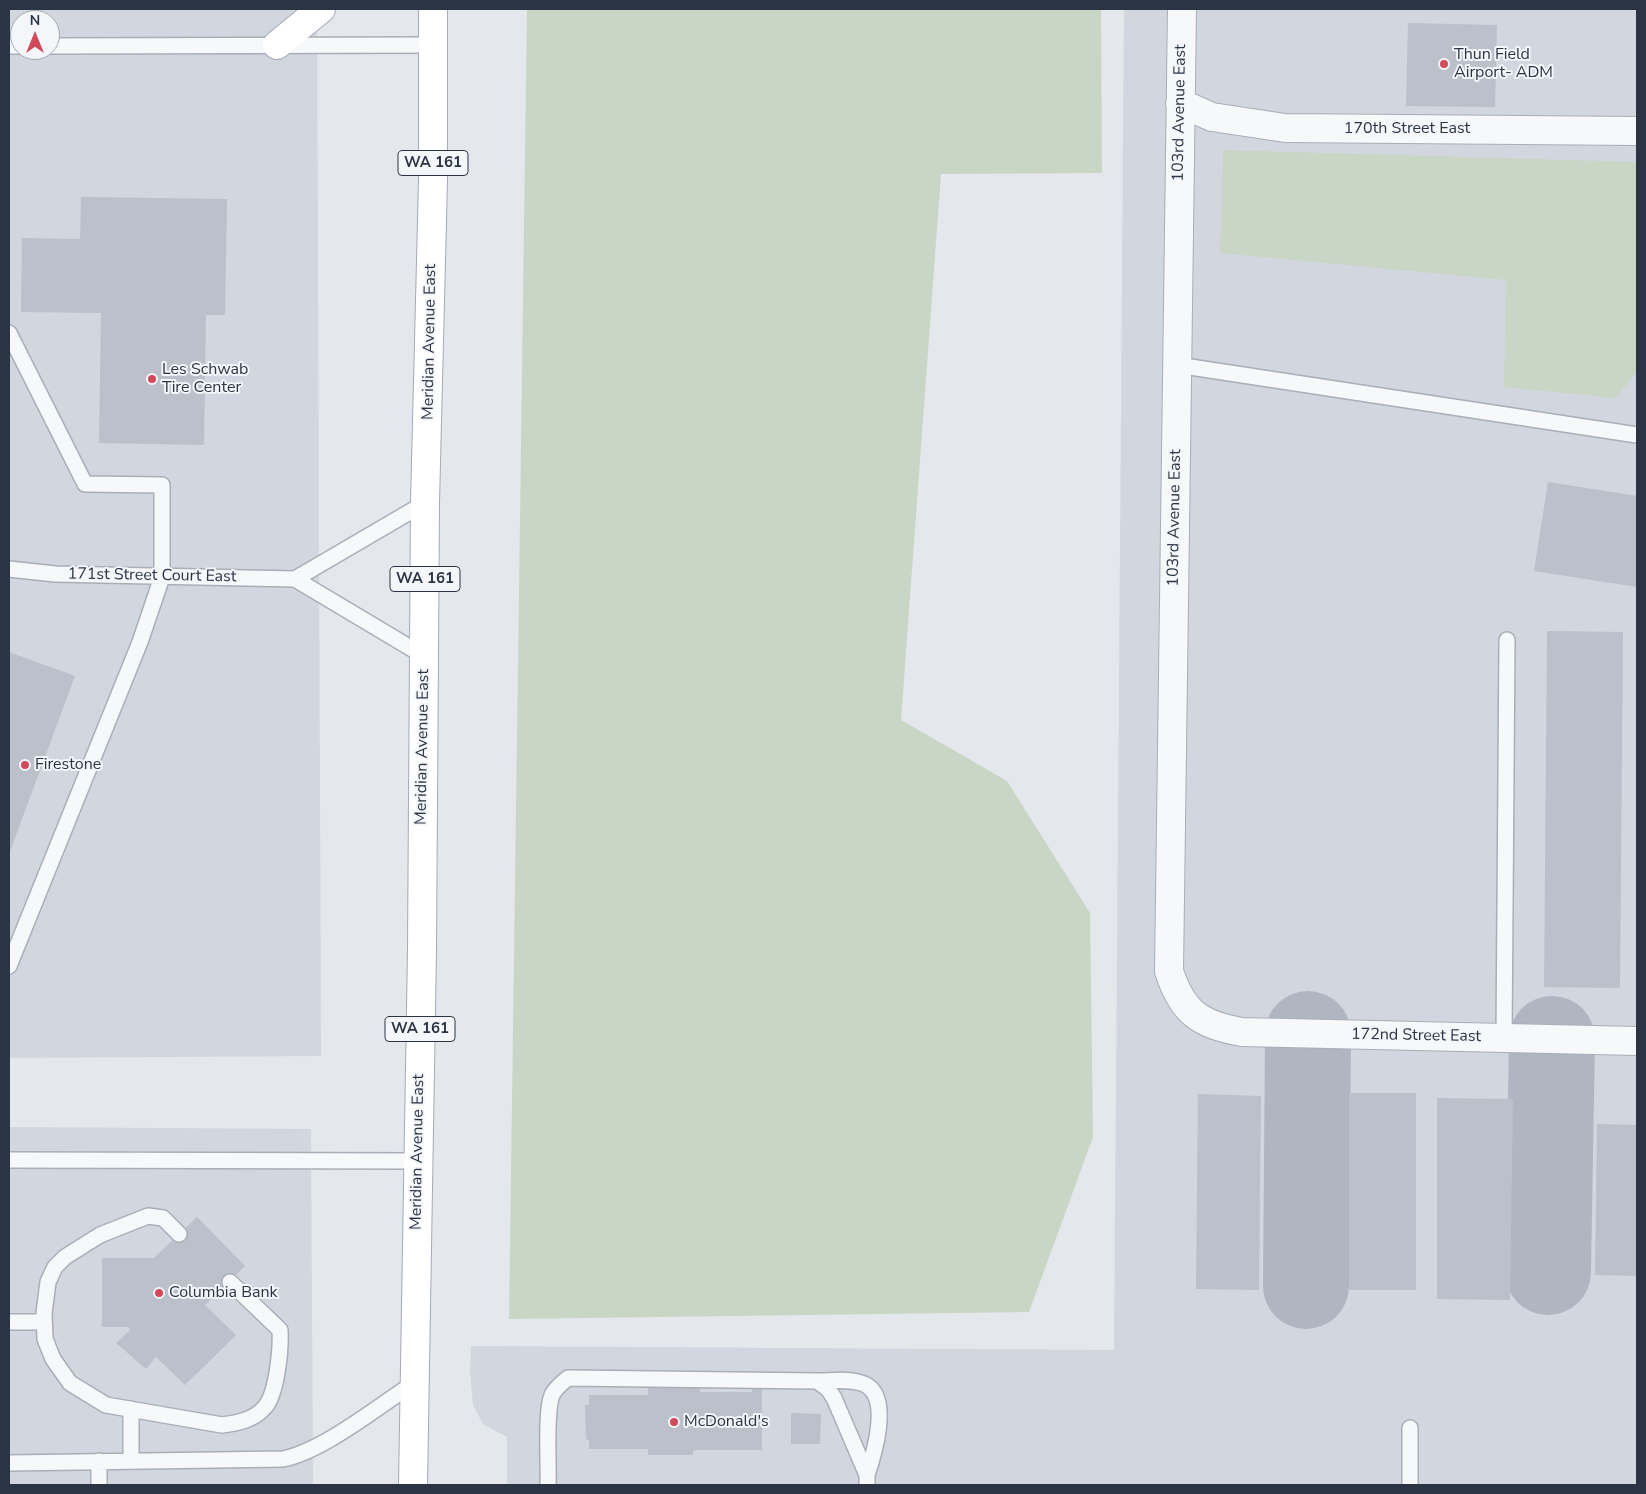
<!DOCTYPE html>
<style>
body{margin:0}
#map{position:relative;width:1646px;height:1494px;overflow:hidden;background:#e4e7ec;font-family:"Nunito Sans",sans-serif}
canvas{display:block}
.frame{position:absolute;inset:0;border:10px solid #2b3445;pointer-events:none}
.north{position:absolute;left:10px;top:10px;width:50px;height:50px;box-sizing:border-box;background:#f4f6f9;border:1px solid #a4a8b1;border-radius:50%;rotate:0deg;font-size:14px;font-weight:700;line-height:20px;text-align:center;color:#2b3445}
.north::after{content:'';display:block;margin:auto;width:18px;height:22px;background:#d1495b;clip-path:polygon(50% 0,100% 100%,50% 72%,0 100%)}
</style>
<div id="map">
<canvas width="1646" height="1494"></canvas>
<div class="frame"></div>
<div class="north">N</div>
</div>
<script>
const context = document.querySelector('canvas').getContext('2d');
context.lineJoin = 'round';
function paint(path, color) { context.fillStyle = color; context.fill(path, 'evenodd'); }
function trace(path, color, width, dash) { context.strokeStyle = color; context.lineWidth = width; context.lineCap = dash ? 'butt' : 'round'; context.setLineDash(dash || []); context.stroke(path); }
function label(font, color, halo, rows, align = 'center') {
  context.font = font + ' "Nunito Sans",sans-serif'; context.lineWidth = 4; context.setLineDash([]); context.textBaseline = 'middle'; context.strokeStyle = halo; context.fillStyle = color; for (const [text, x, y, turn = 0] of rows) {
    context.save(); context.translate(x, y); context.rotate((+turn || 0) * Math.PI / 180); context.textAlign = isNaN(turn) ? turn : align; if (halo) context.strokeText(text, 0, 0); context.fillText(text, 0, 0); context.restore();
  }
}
paint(new Path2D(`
 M 9,9 L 317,9 L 321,1056 L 9,1058 ZM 20,20 L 50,20 L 50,50 L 20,50 Z
 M 1124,9 L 1637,9 L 1637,1485 L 507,1485 L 507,1437 L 483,1424 L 473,1405 L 470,1372 L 471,1346 L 1114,1350 Z
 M 9,1127 L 311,1129 L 313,1485 L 9,1485 Z`), '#d2d6de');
paint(new Path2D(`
 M 527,9 L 1101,9 L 1102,173 L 941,174 L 901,720 L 1007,781 L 1090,913 L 1093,1137 L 1029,1312 L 509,1319 Z
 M 1223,150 L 1637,162 L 1637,371 L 1616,398 L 1504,387 L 1506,280 L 1220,253 Z`), '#c9d6c5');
trace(new Path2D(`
 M 1548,1272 L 1552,1039
 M 1306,1286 L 1308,1034`), '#b0b6c1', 86);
paint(new Path2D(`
 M 1408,23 L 1497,25 L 1495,107 L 1406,106 Z
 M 81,197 L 227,199 L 225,315 L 206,315 L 204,445 L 99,443 L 101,313 L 21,312 L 22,238 L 80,239 Z
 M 1548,482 L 1637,496 L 1637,587 L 1534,571 Z
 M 1547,631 L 1623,632 L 1620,988 L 1544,987 Z
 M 9,652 L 75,676 L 9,854 Z
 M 1349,1093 L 1416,1093 L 1416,1290 L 1349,1290 Z
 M 1198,1094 L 1261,1096 L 1259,1290 L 1196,1289 Z
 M 1437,1098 L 1513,1099 L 1510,1300 L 1437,1299 Z
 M 1597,1124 L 1637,1125 L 1637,1276 L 1595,1275 Z
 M 197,1217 L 245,1266 L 205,1305 L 236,1335 L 185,1385 L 156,1357 L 146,1369 L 116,1343 L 130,1330 L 128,1327 L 102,1327 L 102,1258 L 154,1258 Z
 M 648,1387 L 700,1387 L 700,1392 L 752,1392 L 752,1388 L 762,1388 L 762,1450 L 697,1450 L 693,1451 L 693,1455 L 648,1455 L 648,1449 L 589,1449 L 589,1440 L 586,1439 L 585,1405 L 589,1405 L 589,1395 L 648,1395 Z
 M 791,1413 L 821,1414 L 820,1444 L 791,1444 Z`), '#bbc0ca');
const service = new Path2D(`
 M 9,46 L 20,46
 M 50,46 L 434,45
 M 9,333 L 85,484 L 162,485 L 162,577 L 140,642 L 9,966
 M 1177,365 L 1637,435
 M 9,569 L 55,574 L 295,579 L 424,656
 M 295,579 L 425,503
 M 1504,1038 L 1507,640
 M 9,1160 L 418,1161
 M 179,1234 L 163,1218 L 148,1216 L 100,1235 L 65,1257 L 55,1267 L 48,1282 L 44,1313 L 45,1339 L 53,1359 L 70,1383 L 106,1405 L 222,1425 C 238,1423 254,1420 265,1407 C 277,1393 281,1349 280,1330 L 230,1282
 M 9,1322 L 44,1322
 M 817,1381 C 832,1381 851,1378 864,1384 C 892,1396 874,1454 867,1475
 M 131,1409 L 131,1460
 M 1410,1428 L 1410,1485
 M 99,1461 L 99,1485
 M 9,1463 L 283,1459 C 323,1451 379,1406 414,1383
 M 548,1485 C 549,1463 545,1413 552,1395 C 556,1387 562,1383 568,1378 L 817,1381 L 828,1389 L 834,1398 L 867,1475 L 867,1485`);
const minor = new Path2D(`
 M 1182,9 L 1169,971 C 1182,1012 1200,1025 1242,1032 L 1637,1041
 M 1180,103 L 1212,117 L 1285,128 L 1637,131`);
const primary = new Path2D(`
 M 277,45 L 321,9
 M 413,1485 L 422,950 L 425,503 L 433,180 L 433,9`);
trace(service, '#a9aeb7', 18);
trace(minor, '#a9aeb7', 30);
trace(primary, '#a3abb8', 30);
trace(service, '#f7f8fa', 15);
trace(minor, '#f7f8fa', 28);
trace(primary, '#fff', 28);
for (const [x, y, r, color] of [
 [1444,64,5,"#d1495b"],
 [152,379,5,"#d1495b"],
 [25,765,5,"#d1495b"],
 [159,1293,5,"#d1495b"],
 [674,1422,5,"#d1495b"]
]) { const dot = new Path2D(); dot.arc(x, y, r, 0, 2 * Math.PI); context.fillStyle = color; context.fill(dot); trace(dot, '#f4f6f9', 2); }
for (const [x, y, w] of [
 [433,163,70],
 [425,579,70],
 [420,1029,70]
]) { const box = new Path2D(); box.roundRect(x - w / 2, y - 12.5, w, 25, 4); context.fillStyle = '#f4f6f9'; context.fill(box); trace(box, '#2b3445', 1); }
label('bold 15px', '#2b3445', null, [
 ["WA 161",433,163],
 ["WA 161",425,579],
 ["WA 161",420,1029]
]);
label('16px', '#2b3445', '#f4f6f9', [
 ["Thun Field",1454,55],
 ["Airport- ADM",1454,73],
 ["Les Schwab",162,370],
 ["Tire Center",162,388],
 ["Firestone",35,765],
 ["Columbia Bank",169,1293],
 ["McDonald's",684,1422]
], 'left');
label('16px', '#2b3445', '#f4f6f9', [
 ["103rd Avenue East",1180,113,-89],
 ["170th Street East",1407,129],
 ["Meridian Avenue East",430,342,-89],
 ["103rd Avenue East",1175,518,-89],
 ["171st Street Court East",152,576,1],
 ["Meridian Avenue East",423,747,-89],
 ["172nd Street East",1416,1036,1],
 ["Meridian Avenue East",418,1152,-89]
]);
</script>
